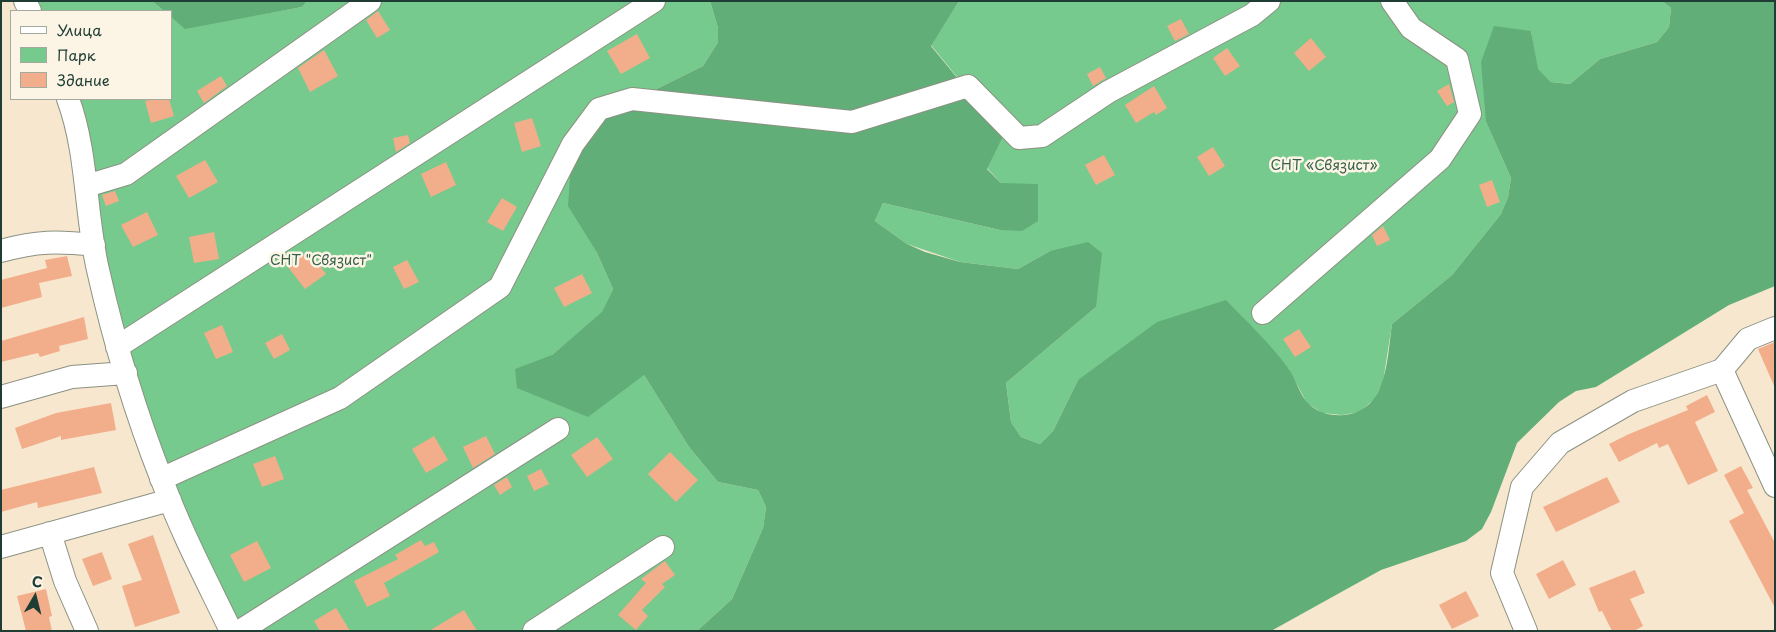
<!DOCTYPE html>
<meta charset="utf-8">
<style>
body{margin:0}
#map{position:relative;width:1776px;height:632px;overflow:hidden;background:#f7e7cf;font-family:"Playpen Sans",sans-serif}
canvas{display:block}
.frame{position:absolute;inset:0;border:2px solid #1f3d34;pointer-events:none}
.legend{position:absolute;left:10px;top:10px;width:162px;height:90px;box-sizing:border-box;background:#fcf5e5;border:1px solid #a4ab9e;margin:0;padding:6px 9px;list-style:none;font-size:15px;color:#1f3d34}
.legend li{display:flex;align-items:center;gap:10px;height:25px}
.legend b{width:25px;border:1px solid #a4ab9e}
.north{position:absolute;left:10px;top:572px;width:50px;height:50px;-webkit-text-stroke:4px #fcf5e5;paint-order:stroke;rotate:8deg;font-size:14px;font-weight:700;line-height:20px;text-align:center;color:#1f3d34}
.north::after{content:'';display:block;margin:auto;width:18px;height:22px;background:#1f3d34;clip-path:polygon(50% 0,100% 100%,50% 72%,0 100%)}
</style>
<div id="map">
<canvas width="1776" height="632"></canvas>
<div class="frame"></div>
<ul class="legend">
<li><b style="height:6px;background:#fff"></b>Улица</li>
<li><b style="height:14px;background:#77ca8d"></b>Парк</li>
<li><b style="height:14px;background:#f2ae8a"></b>Здание</li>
</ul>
<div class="north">С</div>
</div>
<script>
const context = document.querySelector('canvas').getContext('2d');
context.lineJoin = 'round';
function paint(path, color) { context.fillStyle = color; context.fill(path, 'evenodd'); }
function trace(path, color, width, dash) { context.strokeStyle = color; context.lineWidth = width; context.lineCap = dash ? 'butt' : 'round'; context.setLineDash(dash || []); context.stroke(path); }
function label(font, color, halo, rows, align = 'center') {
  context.font = font + ' "Playpen Sans",sans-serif'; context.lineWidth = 5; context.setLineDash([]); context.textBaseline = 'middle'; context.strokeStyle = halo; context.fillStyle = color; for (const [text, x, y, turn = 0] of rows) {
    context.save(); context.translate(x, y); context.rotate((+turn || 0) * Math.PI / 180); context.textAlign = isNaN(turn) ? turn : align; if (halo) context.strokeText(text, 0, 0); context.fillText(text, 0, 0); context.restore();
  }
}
paint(new Path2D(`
 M 18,1 L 152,1 L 164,11 L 24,11 Z
 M 307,1 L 710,1 L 718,28 L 718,42 L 703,66 L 604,115 L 596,251 L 613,289 L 602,313 L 552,355 L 644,375 L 689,447 L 718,482 L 758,490 L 766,507 L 763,528 L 732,599 L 697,631 L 220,631 L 105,319 L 67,99 L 171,99 L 171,17 L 185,28 L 302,7 Z
 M 959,1 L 1662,1 L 1671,8 L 1669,27 L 1657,42 L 1600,59 L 1570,84 L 1551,82 L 1537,69 L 1531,31 L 1486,122 L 1511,178 L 1508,197 L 1501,214 L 1452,275 L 1392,324 L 1383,382 L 1374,399 L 1360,412 L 1342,415 L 1322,413 L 1307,403 L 1288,368 L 1078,380 L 1053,431 L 1040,444 L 1021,437 L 1011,422 L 1006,383 L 1096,307 L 1050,251 L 1018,269 L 960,262 L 907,244 L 875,221 L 883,203 L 1000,230 L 1001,183 L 987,168 L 1004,135 L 931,45 Z`), '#77ca8d');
paint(new Path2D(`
 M 152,1 L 307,1 L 302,7 L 185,29 L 171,17 L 171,11 L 164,11 Z
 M 710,1 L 959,1 L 931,46 L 1004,135 L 987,169 L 1001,183 L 1038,184 L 1038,221 L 1022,231 L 1000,230 L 883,203 L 875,221 L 907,244 L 925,252 L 960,262 L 1018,269 L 1050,251 L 1088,242 L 1102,253 L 1096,307 L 1006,383 L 1011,422 L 1021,437 L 1040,444 L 1053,431 L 1078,380 L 1157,322 L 1226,300 C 1247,322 1270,343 1288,368 C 1296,378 1299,395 1309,404 C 1318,413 1330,416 1344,415 C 1388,411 1387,358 1392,324 L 1452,275 L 1501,214 L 1508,197 L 1511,178 L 1486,122 L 1481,62 L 1494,26 L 1531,31 L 1538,69 L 1551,82 L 1570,84 L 1600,59 L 1657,42 L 1669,27 L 1671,8 L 1662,1 L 1775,1 L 1775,286 L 1729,305 L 1596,387 L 1576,391 L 1559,402 L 1517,443 L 1491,512 L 1482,529 L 1466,541 L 1381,570 L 1271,631 L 697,631 L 732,599 L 763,528 L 766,507 L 758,490 L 718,482 L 689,447 L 644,375 L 588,417 L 517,388 L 515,369 L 552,355 L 602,312 L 613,289 L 596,251 L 568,206 L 570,176 L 590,134 L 604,115 L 703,66 L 718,42 L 718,28 Z`), '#61ae78');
paint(new Path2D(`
 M 378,11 L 390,30 L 377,38 L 366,20 Z
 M 1181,19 L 1189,34 L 1175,41 L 1167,26 Z
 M 637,34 L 650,58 L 621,74 L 607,51 Z
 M 1311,38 L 1326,57 L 1309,71 L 1294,53 Z
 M 1227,48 L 1240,66 L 1225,76 L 1213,58 Z
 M 324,50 L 338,76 L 310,92 L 298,68 Z
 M 1100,67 L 1106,78 L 1093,86 L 1087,74 Z
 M 221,76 L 227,86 L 204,103 L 197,91 Z
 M 1449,84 L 1454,102 L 1447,106 L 1437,91 Z
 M 1154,86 L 1167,108 L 1156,115 L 1154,112 L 1136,123 L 1125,105 Z
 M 154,99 L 169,99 L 174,116 L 151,123 L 145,101 Z
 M 532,118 L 541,146 L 522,152 L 514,123 Z
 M 408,135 L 410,143 L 396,152 L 393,138 Z
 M 1213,147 L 1225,166 L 1209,176 L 1197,157 Z
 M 1104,155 L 1115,175 L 1096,185 L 1085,165 Z
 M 205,160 L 218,182 L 189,198 L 176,176 Z
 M 446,162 L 456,185 L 431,197 L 421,174 Z
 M 1492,180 L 1500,202 L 1487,207 L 1479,185 Z
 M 115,191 L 119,201 L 106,206 L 102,195 Z
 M 502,198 L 517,207 L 503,231 L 487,222 Z
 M 147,212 L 158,235 L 133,247 L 121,225 Z
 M 1383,226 L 1390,240 L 1377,246 L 1372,235 Z
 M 214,232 L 219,259 L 194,263 L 189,237 Z
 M 309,251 L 326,274 L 305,289 L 288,267 Z
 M 67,256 L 72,276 L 39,283 L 42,297 L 1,308 L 1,280 L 47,268 L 45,260 Z
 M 407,260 L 419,282 L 404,289 L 393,267 Z
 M 582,274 L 592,293 L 564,307 L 554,288 Z
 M 84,317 L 88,339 L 59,346 L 60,351 L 40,357 L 38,353 L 1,362 L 1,341 Z
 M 222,325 L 233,352 L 216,359 L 204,333 Z
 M 1299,329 L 1311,347 L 1295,357 L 1283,339 Z
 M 282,334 L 290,350 L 274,359 L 265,343 Z
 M 1775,342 L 1775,388 L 1758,349 Z
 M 1707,395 L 1715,412 L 1695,422 L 1718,471 L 1688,485 L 1668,444 L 1659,448 L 1657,443 L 1619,462 L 1609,444 L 1629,434 L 1688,410 L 1686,406 Z
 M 111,403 L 116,430 L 61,440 L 61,436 L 22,449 L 15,428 L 56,413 Z
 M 434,436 L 448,460 L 426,473 L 412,449 Z
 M 486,436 L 495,454 L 473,468 L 463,447 Z
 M 597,437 L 613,459 L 587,477 L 571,455 Z
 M 670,452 L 698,480 L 676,502 L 648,474 Z
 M 275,456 L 284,479 L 262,487 L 253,464 Z
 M 1741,466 L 1753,488 L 1747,490 L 1775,543 L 1775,608 L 1729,521 L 1744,513 L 1724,475 Z
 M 94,467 L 102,493 L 38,508 L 37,502 L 1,512 L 1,490 Z
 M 541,469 L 549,484 L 534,491 L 527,476 Z
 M 507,477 L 512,487 L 500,495 L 494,485 Z
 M 1607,477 L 1620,502 L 1556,532 L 1543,507 Z
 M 153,535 L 180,613 L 135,627 L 122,586 L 142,580 L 128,544 Z
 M 421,540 L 425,546 L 434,542 L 439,552 L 384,583 L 390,596 L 367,607 L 354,581 L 398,559 L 395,555 Z
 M 257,541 L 271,568 L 244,582 L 230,555 Z
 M 102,552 L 112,579 L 93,586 L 82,559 Z
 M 1563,560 L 1576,585 L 1549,599 L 1536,574 Z
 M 665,561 L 675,575 L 662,584 L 665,587 L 642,610 L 648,616 L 636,630 L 618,615 L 646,583 L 641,579 Z
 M 1635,570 L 1645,593 L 1630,599 L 1643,626 L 1634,631 L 1612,631 L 1602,611 L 1599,612 L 1589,588 Z
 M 46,589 L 52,616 L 49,617 L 52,631 L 26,631 L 17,596 Z
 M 1466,591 L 1479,616 L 1452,629 L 1439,605 Z
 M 336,608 L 350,631 L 320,631 L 314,621 Z
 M 464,610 L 477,631 L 429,631 Z`), '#f2ae8a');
const minor = new Path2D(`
 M 25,1 L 30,11
 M 68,99 C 88,153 85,214 98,270 C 114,341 135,412 162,480 C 181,532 207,581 231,631
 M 86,186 L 126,174 L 370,1
 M 1,251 C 37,241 57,241 94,245
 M 1263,313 L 1440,159 L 1470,114 L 1457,59 L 1411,28 L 1392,1
 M 117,347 L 654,1
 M 1722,370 L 1775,486
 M 1,397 L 72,377 L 126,373
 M 161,479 L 340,398 L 500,287 L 573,144 L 599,109 L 632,99 L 852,122 L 968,86 L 1019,138 L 1042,136 L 1108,92 L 1252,15 L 1269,1
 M 50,533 L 65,581 L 87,631
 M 1,547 L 170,500
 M 240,631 L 558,429
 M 534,631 L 663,547
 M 1526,631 L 1502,573 L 1522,487 L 1560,443 L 1633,401 L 1722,370 L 1748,339 L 1775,328`);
trace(minor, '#8b9282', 24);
trace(minor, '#fff', 22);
label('14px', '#35604a', '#fcf5e5', [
 ["СНТ «Связист»",1324,166],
 ["СНТ \"Связист\"",321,261]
]);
</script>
